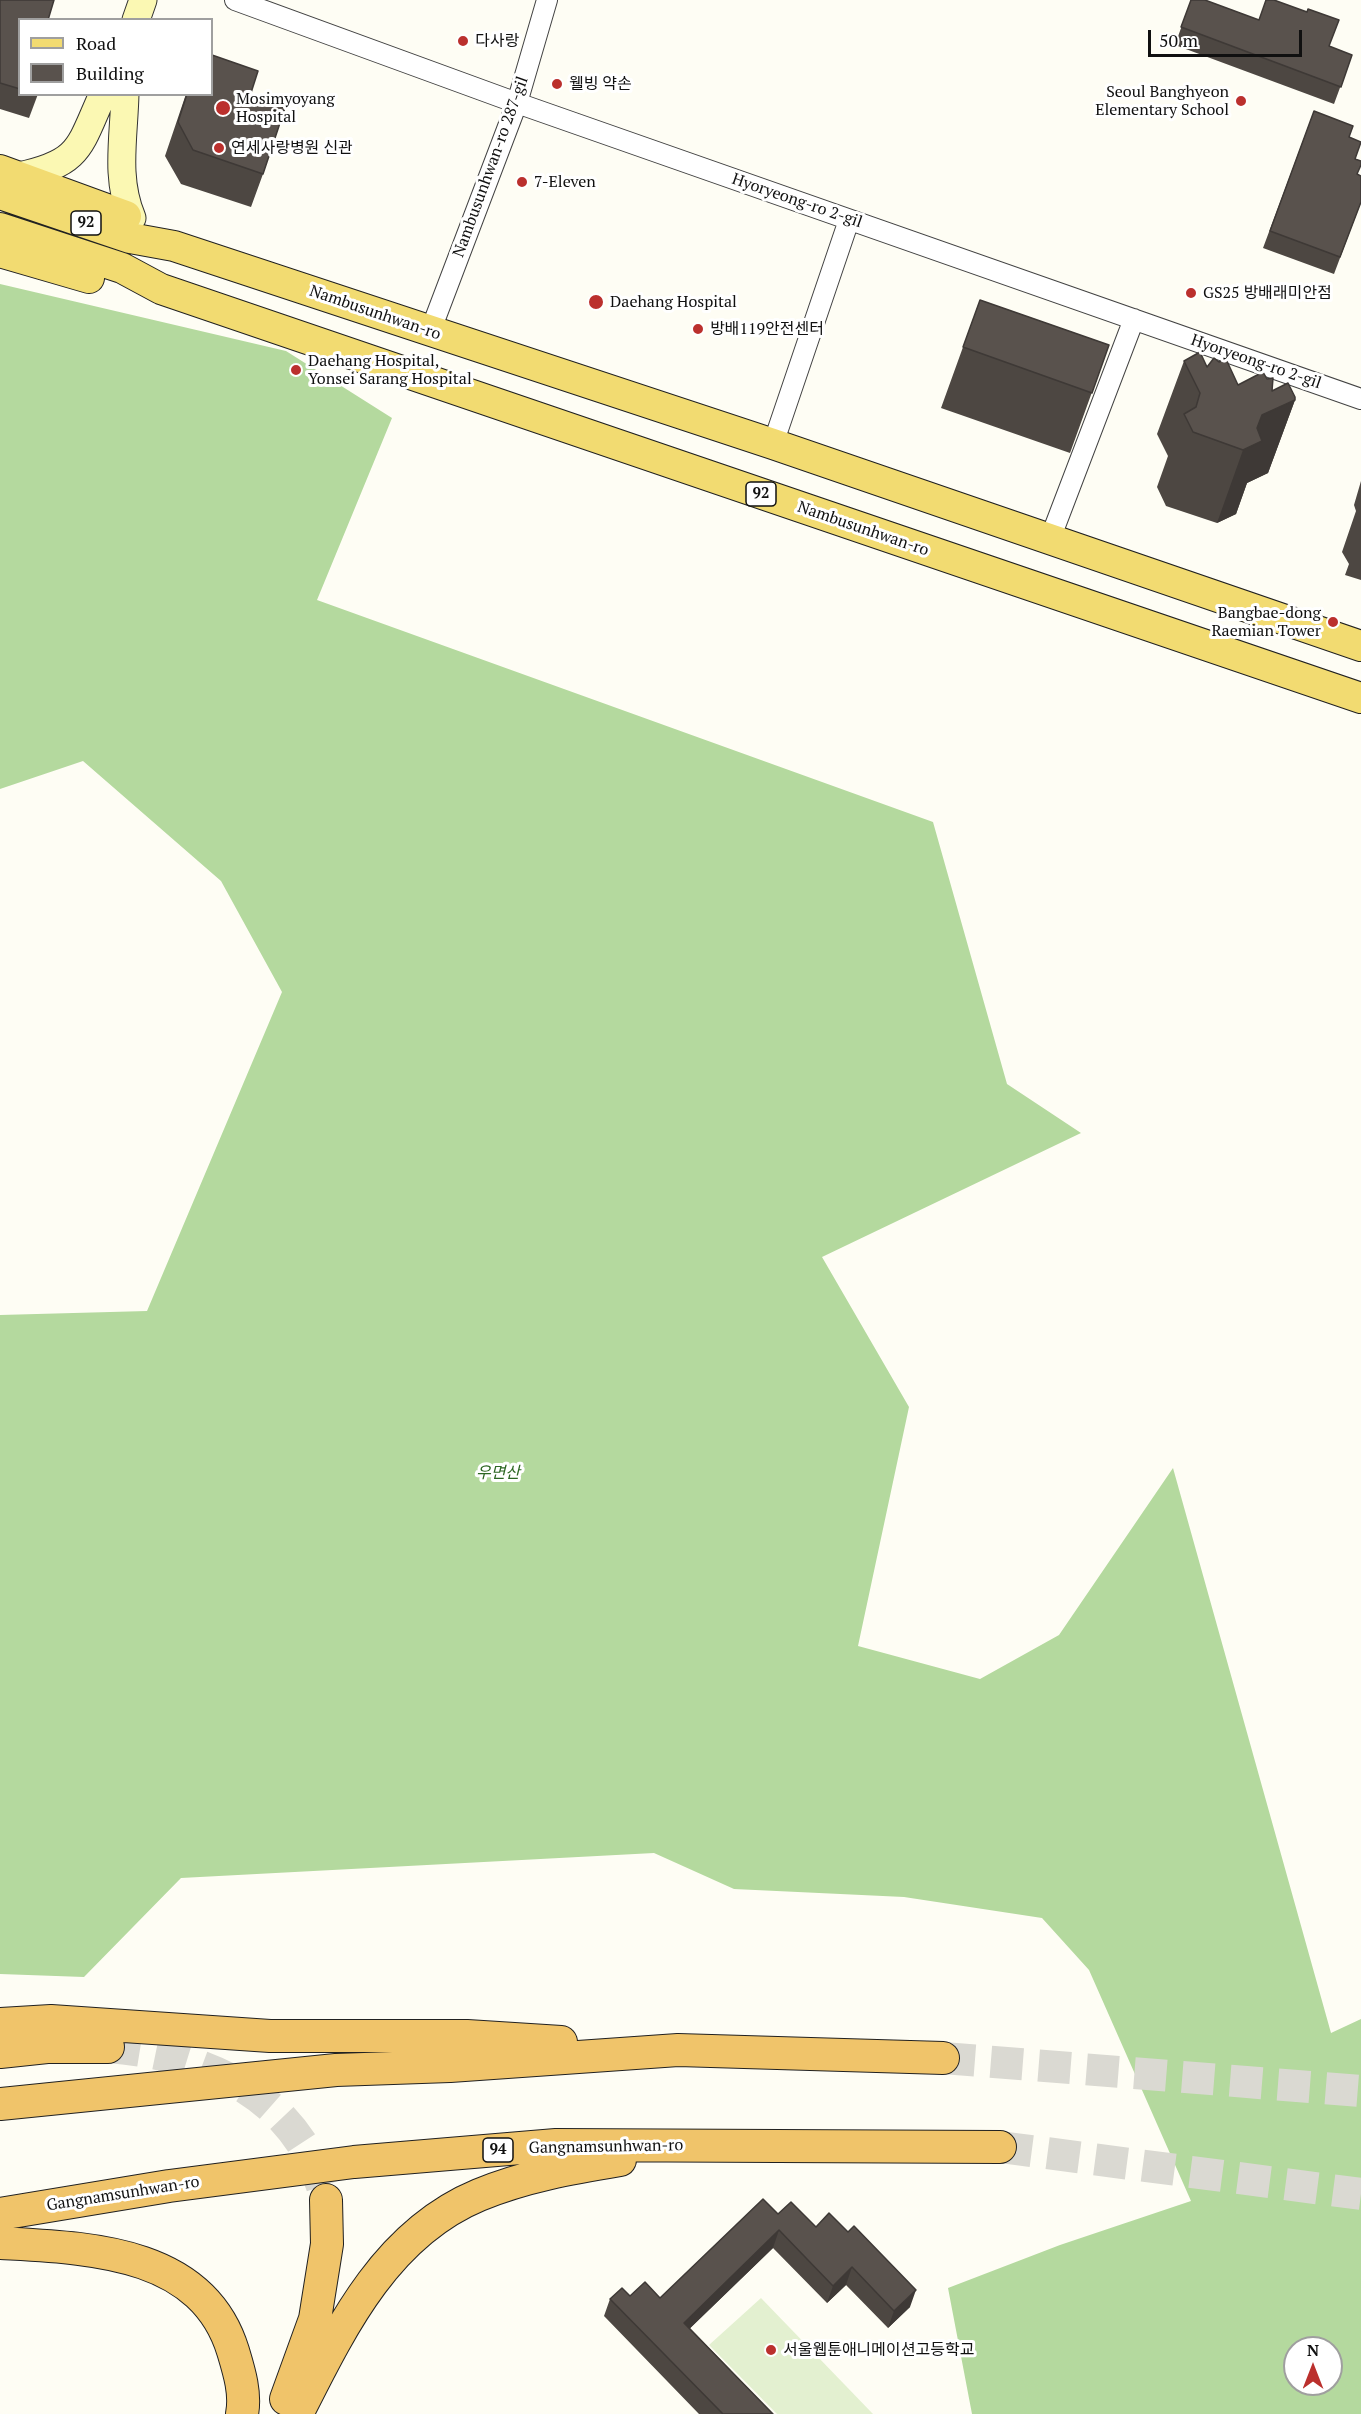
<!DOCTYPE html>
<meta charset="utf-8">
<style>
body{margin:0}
#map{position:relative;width:1361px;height:2414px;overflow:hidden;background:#fefdf4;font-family:"PT Serif",serif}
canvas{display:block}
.legend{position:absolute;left:18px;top:18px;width:195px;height:78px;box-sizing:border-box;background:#fff;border:2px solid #9f9f9f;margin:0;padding:8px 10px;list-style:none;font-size:18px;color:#101010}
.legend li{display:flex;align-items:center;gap:12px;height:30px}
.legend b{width:30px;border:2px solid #9f9f9f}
.north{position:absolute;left:1283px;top:2336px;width:60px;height:60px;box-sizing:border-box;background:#fff;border:2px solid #9f9f9f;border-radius:50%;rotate:0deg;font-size:16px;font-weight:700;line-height:24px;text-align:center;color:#101010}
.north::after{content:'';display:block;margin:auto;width:21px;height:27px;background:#bb302d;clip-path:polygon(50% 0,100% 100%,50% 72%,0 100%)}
.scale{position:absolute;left:1148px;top:30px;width:154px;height:27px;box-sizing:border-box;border:3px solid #101010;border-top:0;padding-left:8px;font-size:18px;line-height:21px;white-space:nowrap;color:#101010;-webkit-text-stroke:4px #fff;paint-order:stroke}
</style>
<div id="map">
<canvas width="1361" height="2414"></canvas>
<ul class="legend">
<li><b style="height:8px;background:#f2db71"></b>Road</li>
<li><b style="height:16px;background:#59524d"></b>Building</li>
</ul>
<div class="north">N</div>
<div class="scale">50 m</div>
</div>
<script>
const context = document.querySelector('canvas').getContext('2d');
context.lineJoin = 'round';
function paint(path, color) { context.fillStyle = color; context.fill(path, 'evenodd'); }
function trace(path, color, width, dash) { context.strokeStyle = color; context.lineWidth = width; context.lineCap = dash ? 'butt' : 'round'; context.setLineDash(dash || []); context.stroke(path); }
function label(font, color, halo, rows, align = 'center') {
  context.font = font + ' "PT Serif","Noto Sans KR",serif'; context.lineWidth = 6; context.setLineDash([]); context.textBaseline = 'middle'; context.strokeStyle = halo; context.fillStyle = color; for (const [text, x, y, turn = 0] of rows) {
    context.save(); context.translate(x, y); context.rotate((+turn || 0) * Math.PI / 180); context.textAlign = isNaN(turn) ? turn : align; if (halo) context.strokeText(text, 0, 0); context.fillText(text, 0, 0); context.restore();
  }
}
paint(new Path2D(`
 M 0,284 L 286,351 L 392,418 L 317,600 L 933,822 L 1007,1084 L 1081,1133 L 822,1257 L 909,1407 L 858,1646 L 980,1679 L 1059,1635 L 1173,1468 L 1331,2033 L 1361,2019 L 1361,2414 L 972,2414 L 948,2288 L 1060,2245 L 1191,2201 L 1089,1970 L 1042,1918 L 904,1897 L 734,1889 L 654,1853 L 181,1878 L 84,1977 L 0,1974 L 0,1315 L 147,1311 L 282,992 L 221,881 L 83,761 L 0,789 ZM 1295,2348 L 1331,2348 L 1331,2384 L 1295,2384 Z`), '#b4d99e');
paint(new Path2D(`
 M 761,2298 L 873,2414 L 777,2414 L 709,2345 Z`), '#e3f0d0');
trace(new Path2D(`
 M 108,2047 C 207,2055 300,2096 326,2200
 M 943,2058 L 1361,2091
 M 1000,2147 L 1361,2194`), '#dad9d2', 32, [32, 16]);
const minor = new Path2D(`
 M 235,0 L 517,103 L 1361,399
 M 430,332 L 517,103 L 547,0
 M 773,444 L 849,220
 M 1050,539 L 1134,319`);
const secondary = new Path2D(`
 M 136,20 L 143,0
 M 125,94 C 124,137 115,178 132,218
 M 19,176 C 81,163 79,147 103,94`);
const primary = new Path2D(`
 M 0,170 L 126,216
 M 0,194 L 130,238 L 174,246 L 773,444 L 1361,646
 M 0,228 L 122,268 L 161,289 L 1361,698
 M 0,252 L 89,278`);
const trunk = new Path2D(`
 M 0,2024 L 51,2021 L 270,2036 L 467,2036 L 561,2042
 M 0,2052 L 47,2047 L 108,2047
 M 0,2104 L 336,2070 L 450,2066 L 678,2050 L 943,2058
 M 0,2214 L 169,2186 L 354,2162 L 556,2145 L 1000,2147
 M 0,2243 C 88,2248 202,2250 233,2351 C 239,2371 246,2393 242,2414
 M 286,2399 L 315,2319 L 327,2244 L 326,2200
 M 297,2414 C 340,2329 385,2234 479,2195 C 525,2176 572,2168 620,2160`);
trace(minor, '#434343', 22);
trace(secondary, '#323232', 29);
trace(primary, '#212121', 32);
trace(trunk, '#212121', 34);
trace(minor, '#fff', 20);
trace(secondary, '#fbf8b3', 27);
trace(primary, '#f2db71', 30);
trace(trunk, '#f0c46a', 32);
paint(new Path2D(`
 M 0,0 L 20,20 L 20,94 L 38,94 L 29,118 L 0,109 Z
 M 1191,0 L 1352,55 L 1334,104 L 1175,45 Z
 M 186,94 L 250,96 L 263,174 L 251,207 L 181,184 L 165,156 Z
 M 1314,111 L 1349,137 L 1355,159 L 1358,174 L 1361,202 L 1334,274 L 1263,248 Z
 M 980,300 L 1109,345 L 1070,453 L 941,408 Z
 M 1184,361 L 1207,367 L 1238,385 L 1272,391 L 1295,400 L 1268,473 L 1247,483 L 1236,514 L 1217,523 L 1166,506 L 1157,487 L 1168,456 L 1157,434 Z
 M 1361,481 L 1361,580 L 1345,575 L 1349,564 L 1342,552 L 1356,511 L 1354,505 Z
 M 778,2214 L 816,2227 L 910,2307 L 888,2328 L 846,2285 L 827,2303 L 773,2248 L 690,2328 L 773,2414 L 699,2414 L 604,2316 L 610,2299 L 630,2296 L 660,2298 Z`), '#4d4742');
paint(new Path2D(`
 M 1295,400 L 1268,473 L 1247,483 L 1236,514 L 1217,523 L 1243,450 L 1262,415 Z
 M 779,2230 L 773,2248 L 678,2340 L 684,2323 Z
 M 852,2267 L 846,2285 L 827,2303 L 833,2286 Z
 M 916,2290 L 910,2307 L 888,2328 L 894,2311 Z`), '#3e3936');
const building = new Path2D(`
 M 0,0 L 54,0 L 48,20 L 20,20 L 20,89 L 0,83 Z
 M 1191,0 L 1205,0 L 1259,20 L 1266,0 L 1274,0 L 1307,12 L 1308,9 L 1339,20 L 1329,46 L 1352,55 L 1341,87 L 1181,27 Z
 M 212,55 L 258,71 L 250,96 L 285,108 L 263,174 L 193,150 L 178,122 L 187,94 L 212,94 Z
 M 1314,111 L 1353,126 L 1349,137 L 1361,142 L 1355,159 L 1361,161 L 1361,165 L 1357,174 L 1361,176 L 1361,202 L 1340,257 L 1270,231 Z
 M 980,300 L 1109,345 L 1092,393 L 963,347 Z
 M 1200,352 L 1207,367 L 1214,358 L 1219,362 L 1226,359 L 1238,385 L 1263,372 L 1267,379 L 1273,378 L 1272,391 L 1288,383 L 1295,397 L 1295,400 L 1262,415 L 1257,428 L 1262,441 L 1243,450 L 1193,432 L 1184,414 L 1196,407 L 1200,393 L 1184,361 Z
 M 763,2199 L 778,2214 L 791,2202 L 816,2227 L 829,2213 L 848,2232 L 854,2226 L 916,2290 L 894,2311 L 852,2267 L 833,2286 L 779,2230 L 684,2323 L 773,2414 L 723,2414 L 610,2299 L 622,2288 L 630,2296 L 645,2282 L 660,2298 Z`);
paint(building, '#59524d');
trace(building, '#3e3936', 1.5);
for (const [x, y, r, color] of [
 [463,41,6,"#bb302d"],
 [557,84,6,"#bb302d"],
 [1241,101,6,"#bb302d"],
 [223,108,8,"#bb302d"],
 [219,148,6,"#bb302d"],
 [522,182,6,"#bb302d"],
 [1191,293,6,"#bb302d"],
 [596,302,8,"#bb302d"],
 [698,329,6,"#bb302d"],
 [296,370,6,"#bb302d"],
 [1333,622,6,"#bb302d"],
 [771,2350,6,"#bb302d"]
]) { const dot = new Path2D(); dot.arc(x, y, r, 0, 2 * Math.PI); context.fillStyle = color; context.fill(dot); trace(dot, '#fff', 2); }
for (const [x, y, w] of [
 [86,223,30],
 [761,494,30],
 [498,2150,30]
]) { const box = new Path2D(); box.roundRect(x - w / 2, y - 12, w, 24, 4.5); context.fillStyle = '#fff'; context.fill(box); trace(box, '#101010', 1.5); }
label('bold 15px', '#101010', null, [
 ["92",86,223],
 ["92",761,494],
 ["94",498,2150]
]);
label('16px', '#101010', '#fff', [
 ["다사랑",475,41],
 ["웰빙 약손",569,84],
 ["Seoul Banghyeon",1229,92,"right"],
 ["Elementary School",1229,110,"right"],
 ["Mosimyoyang",236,99],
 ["Hospital",236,117],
 ["연세사랑병원 신관",231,148],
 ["7-Eleven",534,182],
 ["GS25 방배래미안점",1203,293],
 ["Daehang Hospital",610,302],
 ["방배119안전센터",710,329],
 ["Daehang Hospital,",308,361],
 ["Yonsei Sarang Hospital",308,379],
 ["Bangbae-dong",1321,613,"right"],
 ["Raemian Tower",1321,631,"right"],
 ["서울웹툰애니메이션고등학교",783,2350]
], 'left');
label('16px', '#101010', '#fff', [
 ["Nambusunhwan-ro 287-gil",491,167,-70],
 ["Hyoryeong-ro 2-gil",797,201,19],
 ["Nambusunhwan-ro",375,313,19],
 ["Hyoryeong-ro 2-gil",1256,362,19],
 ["Nambusunhwan-ro",863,529,19],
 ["Gangnamsunhwan-ro",606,2147,-1],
 ["Gangnamsunhwan-ro",123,2194,-9]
]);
label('italic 16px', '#2c6622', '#fff', [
 ["우면산",498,1473]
]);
</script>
